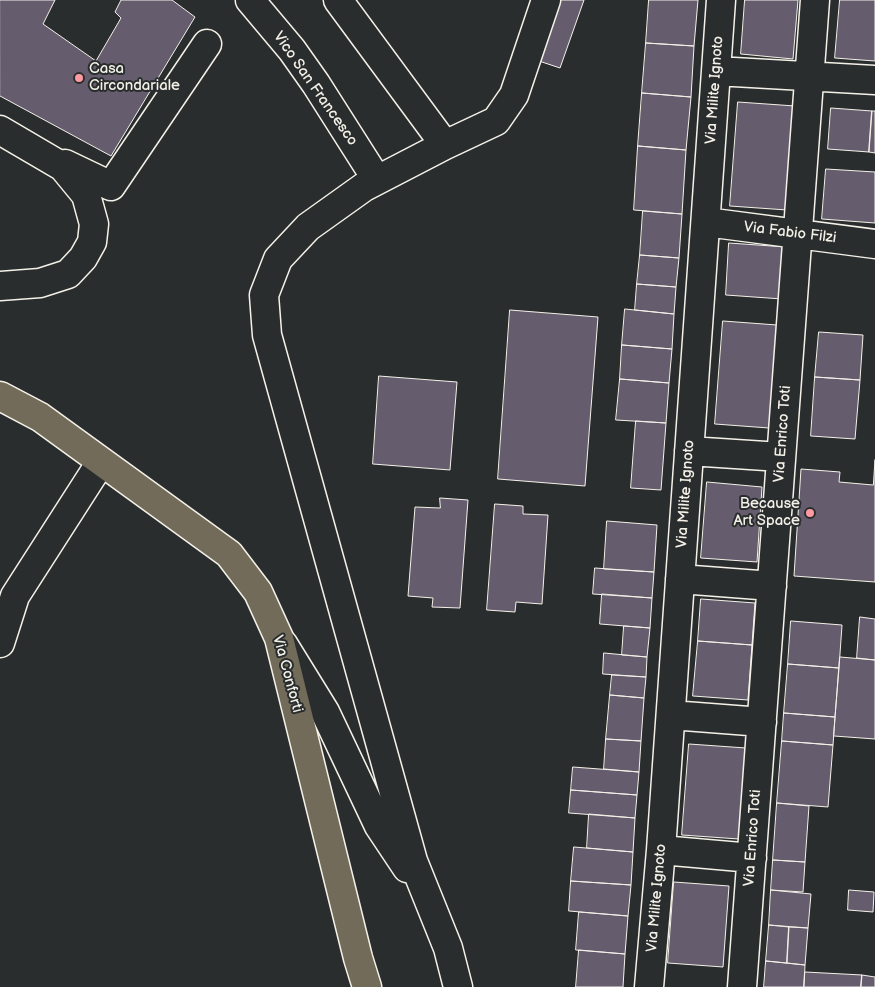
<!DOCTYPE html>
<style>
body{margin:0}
canvas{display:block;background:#2a2d2e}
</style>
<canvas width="875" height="987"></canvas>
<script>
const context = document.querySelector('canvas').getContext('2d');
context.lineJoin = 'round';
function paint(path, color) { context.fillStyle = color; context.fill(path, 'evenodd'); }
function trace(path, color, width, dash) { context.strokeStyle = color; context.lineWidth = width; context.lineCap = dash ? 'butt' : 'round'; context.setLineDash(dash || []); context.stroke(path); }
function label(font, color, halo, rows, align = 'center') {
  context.font = font + ' "Balsamiq Sans",sans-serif'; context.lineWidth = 4; context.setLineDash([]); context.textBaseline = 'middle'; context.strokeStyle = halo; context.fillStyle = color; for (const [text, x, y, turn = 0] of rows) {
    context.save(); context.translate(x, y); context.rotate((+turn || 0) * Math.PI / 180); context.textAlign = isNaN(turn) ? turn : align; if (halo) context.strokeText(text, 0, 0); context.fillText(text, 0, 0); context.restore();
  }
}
const building = new Path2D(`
 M 0,0 L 55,0 L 43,24 L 96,61 L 121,18 L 115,12 L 121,0 L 172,0 L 195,17 L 111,156 L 0,96 Z
 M 553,0 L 584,0 L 560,68 L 533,59 Z
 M 649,0 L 698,0 L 694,46 L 646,43 Z
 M 745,0 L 798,0 L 793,59 L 741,54 Z
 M 840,0 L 875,0 L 875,61 L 835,58 Z
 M 646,43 L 694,46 L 691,97 L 642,93 Z
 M 642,93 L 691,97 L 686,150 L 638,146 Z
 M 738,102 L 795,106 L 787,210 L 730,206 Z
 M 831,108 L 872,111 L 869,152 L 828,149 Z
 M 872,111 L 875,111 L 875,153 L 869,152 Z
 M 638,146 L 686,150 L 682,214 L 634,210 Z
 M 826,169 L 875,172 L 875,223 L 822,219 Z
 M 643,211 L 682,214 L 679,258 L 640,255 Z
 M 729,243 L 786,247 L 782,299 L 726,295 Z
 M 640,255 L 679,258 L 676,287 L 637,284 Z
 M 637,284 L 676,287 L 674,314 L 635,310 Z
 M 625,309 L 674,314 L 672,349 L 622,345 Z
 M 510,310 L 598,317 L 585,486 L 498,479 Z
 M 723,321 L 777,325 L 769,428 L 715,424 Z
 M 819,332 L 863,335 L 860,380 L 815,377 Z
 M 622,345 L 672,349 L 669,383 L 620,379 Z
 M 379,376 L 457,382 L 450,470 L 373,464 Z
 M 815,377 L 860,380 L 855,439 L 811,436 Z
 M 620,379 L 669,383 L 666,423 L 616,420 Z
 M 636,421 L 666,423 L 661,490 L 631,488 Z
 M 875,460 L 875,582 L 794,576 L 801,469 L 840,472 L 839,482 L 873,485 Z
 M 707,482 L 762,487 L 757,562 L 701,558 Z
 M 440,498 L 468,500 L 460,608 L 432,607 L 433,598 L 408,596 L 415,507 L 440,508 Z
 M 495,504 L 523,506 L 523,514 L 548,515 L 542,604 L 516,602 L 515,612 L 487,610 Z
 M 607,521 L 657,525 L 654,572 L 604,569 Z
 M 595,568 L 654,572 L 652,598 L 593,594 Z
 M 602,594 L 652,598 L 650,628 L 600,624 Z
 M 701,599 L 755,603 L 752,645 L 698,641 Z
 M 860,617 L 875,619 L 875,660 L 857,658 Z
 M 791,621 L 842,625 L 839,668 L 788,664 Z
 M 624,626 L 650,628 L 647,657 L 622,655 Z
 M 698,641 L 752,645 L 748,700 L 693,696 Z
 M 604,653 L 647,657 L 646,677 L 603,674 Z
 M 840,657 L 875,660 L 875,739 L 834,736 Z
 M 788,664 L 839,668 L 835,717 L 784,713 Z
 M 612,675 L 646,677 L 644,698 L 610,695 Z
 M 610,695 L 644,698 L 641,741 L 606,739 Z
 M 784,713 L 835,717 L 833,745 L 782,741 Z
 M 606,739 L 641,741 L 639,772 L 604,769 Z
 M 782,741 L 833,745 L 828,807 L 777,803 Z
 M 689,744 L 746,748 L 739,839 L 682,835 Z
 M 573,767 L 639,772 L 637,795 L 571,790 Z
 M 571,790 L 637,795 L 635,818 L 569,813 Z
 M 777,803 L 809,806 L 805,862 L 773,860 Z
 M 589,814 L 635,818 L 633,852 L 587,848 Z
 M 574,847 L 633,852 L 631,885 L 571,881 Z
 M 773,860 L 805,862 L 803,892 L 771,890 Z
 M 571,881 L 631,885 L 628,916 L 569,911 Z
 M 674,882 L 729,886 L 723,967 L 668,963 Z
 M 771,890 L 811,894 L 808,928 L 769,925 Z
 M 849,890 L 874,892 L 873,912 L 848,910 Z
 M 579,912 L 628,916 L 625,954 L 576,950 Z
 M 769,925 L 789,927 L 787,963 L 766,961 Z
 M 789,927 L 808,928 L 805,965 L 787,963 Z
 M 579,950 L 625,954 L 623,987 L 576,987 Z
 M 766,961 L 805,965 L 804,987 L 764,987 Z
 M 805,972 L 862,975 L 861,987 L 804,987 Z
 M 862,975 L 875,977 L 875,987 L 861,987 Z`);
paint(building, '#655d6e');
trace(building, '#f4f1e8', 1);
const minor = new Path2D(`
 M 250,0 L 292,50 L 316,84 L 377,180
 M 338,0 L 445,145
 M 716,71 L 875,80
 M 0,130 L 63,167 L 86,195 L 94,224 L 92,242 L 83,258 L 68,274 L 40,283 L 0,286
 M 65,164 L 111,186 L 207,44
 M 706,222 L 875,244
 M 689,451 L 781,457
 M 680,579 L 772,586
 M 0,643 L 15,596 L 101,462
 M 283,644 L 325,712 L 379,826 L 407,868
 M 671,715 L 762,722
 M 661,850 L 752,858
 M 458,987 L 448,948 L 413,861 L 267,335 L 264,295 L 278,259 L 308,227 L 364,187 L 445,145 L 496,121 L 514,95 L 546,0
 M 649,987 L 661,850 L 721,0
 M 742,987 L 815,0`);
const major = new Path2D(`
 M 0,396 L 40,417 L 229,554 L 258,592 L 279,638 L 358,958 L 367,987`);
trace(minor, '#f4f1e8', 31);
trace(major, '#f4f1e8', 31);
trace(minor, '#2a2d2e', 28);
trace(major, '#726b5a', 28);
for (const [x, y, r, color] of [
 [79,78,5,"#ff9aa2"],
 [810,513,5,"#ff9aa2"]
]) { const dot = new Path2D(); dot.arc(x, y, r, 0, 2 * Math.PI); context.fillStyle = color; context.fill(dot); trace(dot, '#2a2d2e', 2); }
label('15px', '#f4f1e8', '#2a2d2e', [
 ["Casa",89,69],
 ["Circondariale",89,86],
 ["Because",800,504,"right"],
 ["Art Space",800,521,"right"]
], 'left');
label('15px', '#f4f1e8', '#2a2d2e', [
 ["Vico San Francesco",315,89,55],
 ["Via Milite Ignoto",715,90,-86],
 ["Via Fabio Filzi",790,233,7],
 ["Via Enrico Toti",783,434,-86],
 ["Via Milite Ignoto",686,494,-86],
 ["Via Conforti",287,674,75],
 ["Via Enrico Toti",753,838,-86],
 ["Via Milite Ignoto",657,898,-85]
]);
</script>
